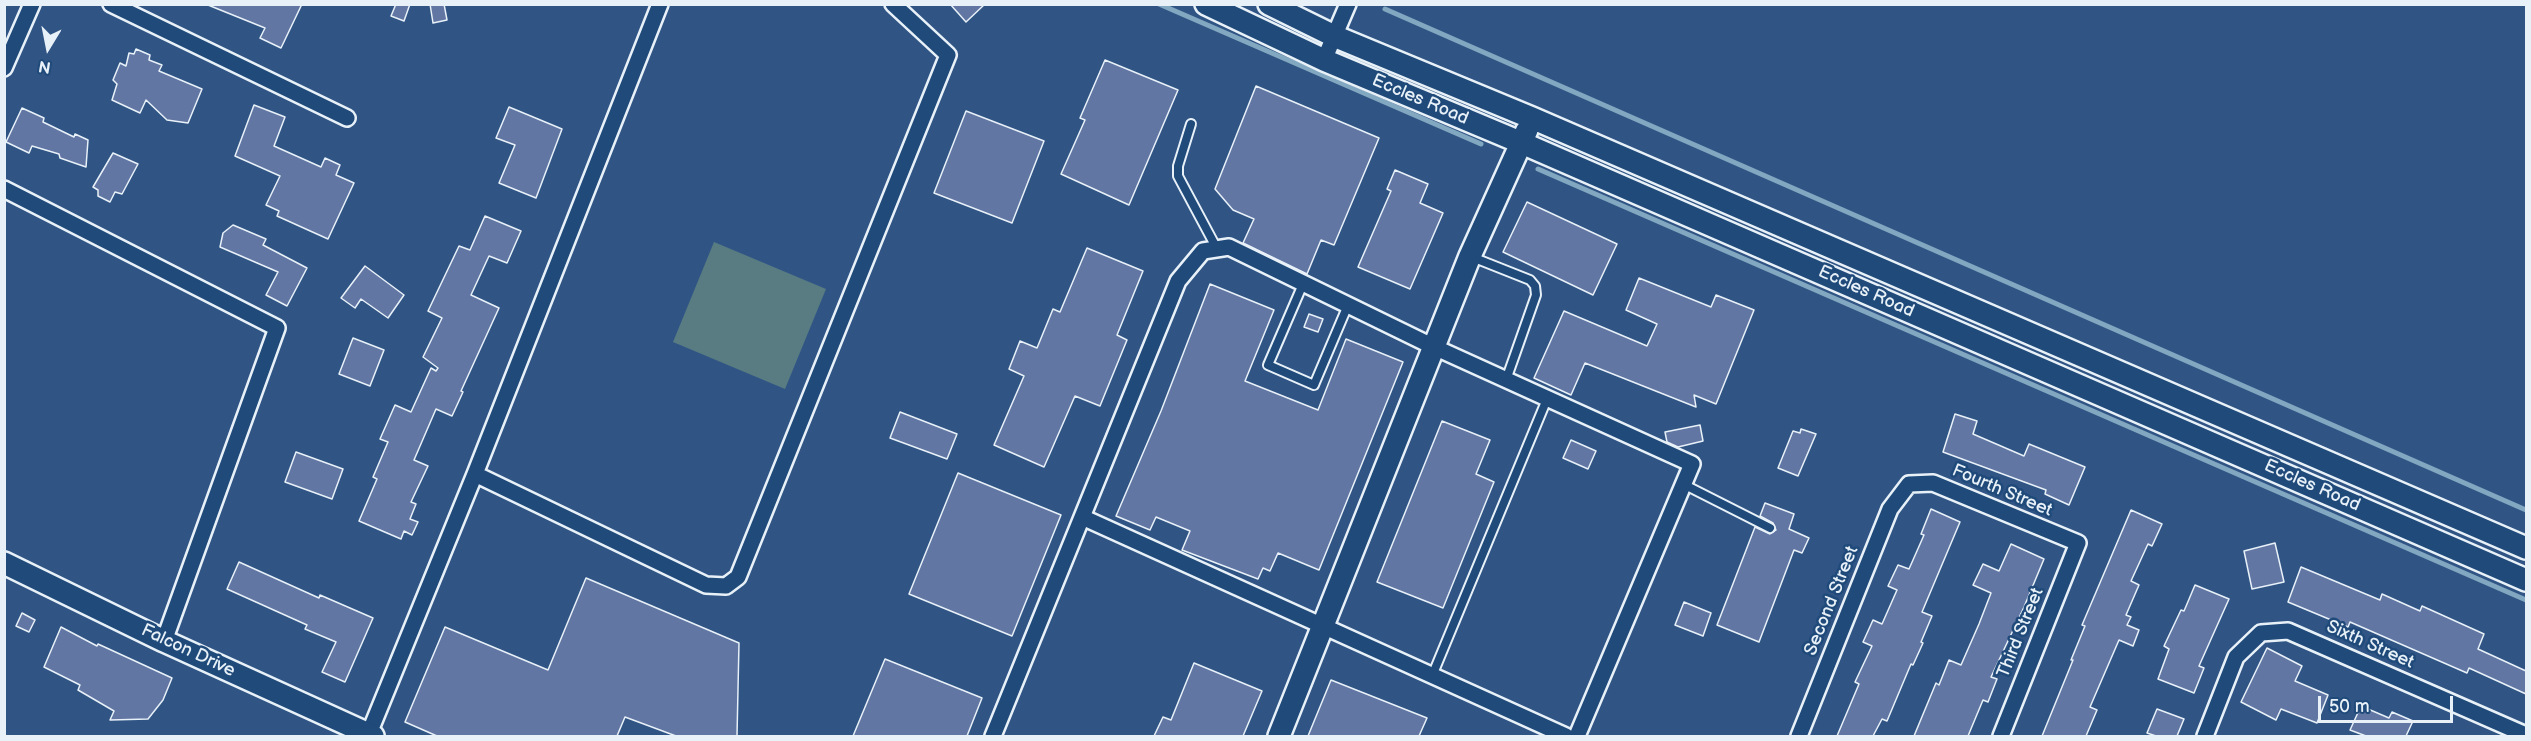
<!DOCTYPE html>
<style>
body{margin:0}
#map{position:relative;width:2531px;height:741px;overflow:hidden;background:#305585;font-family:"Balsamiq Sans",sans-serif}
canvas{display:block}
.frame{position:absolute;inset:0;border:6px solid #e8f1f8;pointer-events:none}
.north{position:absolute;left:18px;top:18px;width:60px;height:60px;-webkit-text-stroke:4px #1f4a7a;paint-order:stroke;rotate:190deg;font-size:16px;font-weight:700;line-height:24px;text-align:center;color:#e8f1f8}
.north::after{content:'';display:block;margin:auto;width:21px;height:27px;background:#e8f1f8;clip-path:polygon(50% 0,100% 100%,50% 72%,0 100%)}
.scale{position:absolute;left:2318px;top:696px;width:135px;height:27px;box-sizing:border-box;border:3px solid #e8f1f8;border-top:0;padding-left:8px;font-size:18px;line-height:21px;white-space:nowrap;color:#e8f1f8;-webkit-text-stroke:4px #1f4a7a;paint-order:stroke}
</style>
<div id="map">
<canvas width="2531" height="741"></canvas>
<div class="frame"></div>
<div class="north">N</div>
<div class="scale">50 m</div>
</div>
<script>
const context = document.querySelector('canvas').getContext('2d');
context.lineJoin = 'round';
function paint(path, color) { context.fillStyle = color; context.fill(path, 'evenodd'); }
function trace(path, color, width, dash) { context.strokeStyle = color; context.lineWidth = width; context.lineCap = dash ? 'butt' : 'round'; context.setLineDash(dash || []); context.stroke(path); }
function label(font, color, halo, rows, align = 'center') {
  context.font = font + ' "Balsamiq Sans",sans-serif'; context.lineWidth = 5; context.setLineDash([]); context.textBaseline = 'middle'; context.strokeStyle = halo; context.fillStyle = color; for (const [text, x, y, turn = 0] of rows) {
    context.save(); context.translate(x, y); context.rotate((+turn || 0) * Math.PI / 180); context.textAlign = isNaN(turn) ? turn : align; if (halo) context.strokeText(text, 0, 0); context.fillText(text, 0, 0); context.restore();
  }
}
paint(new Path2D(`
 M 714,242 L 826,289 L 785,389 L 673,342 Z`), '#587c81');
trace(new Path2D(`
 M 1159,4 L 1481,144
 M 1385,9 L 2526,510
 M 1538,169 L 2526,600`), '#82a7c0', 5);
const building = new Path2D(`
 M 302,4 L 281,48 L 260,38 L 265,28 L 208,5 Z
 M 396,4 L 410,4 L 404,21 L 391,16 Z
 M 430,4 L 444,4 L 447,20 L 433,23 Z
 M 950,4 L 985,4 L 966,22 Z
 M 136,49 L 150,55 L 149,60 L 162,65 L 159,71 L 202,89 L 188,123 L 167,120 L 146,100 L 140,113 L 112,100 L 117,84 L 113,80 L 120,63 L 126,66 L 129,53 L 134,54 Z
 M 1105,60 L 1178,90 L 1129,205 L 1061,174 L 1085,120 L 1080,118 Z
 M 1256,86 L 1379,138 L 1334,245 L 1321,240 L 1307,274 L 1243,243 L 1254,219 L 1233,210 L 1215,189 Z
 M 254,105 L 285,117 L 274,146 L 321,167 L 325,158 L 340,165 L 336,175 L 354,183 L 328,239 L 277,216 L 279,211 L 266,205 L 280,176 L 235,156 Z
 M 509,107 L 562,129 L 536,198 L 499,183 L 515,145 L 496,138 Z
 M 22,108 L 44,118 L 43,122 L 74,137 L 75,134 L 88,140 L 86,167 L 60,158 L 59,154 L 32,146 L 29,153 L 6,142 Z
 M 966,111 L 1044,141 L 1012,223 L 934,193 Z
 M 113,153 L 138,164 L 122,194 L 115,192 L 110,202 L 98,196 L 98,190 L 93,187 Z
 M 1395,170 L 1428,184 L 1420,203 L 1443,213 L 1410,289 L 1358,267 L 1391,191 L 1387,189 Z
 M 1527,202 L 1617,244 L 1593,295 L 1503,252 Z
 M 485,216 L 521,231 L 507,263 L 489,256 L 471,295 L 499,308 L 461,391 L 463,392 L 452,416 L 436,409 L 414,460 L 428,466 L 411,502 L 416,504 L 410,519 L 418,522 L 412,535 L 404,531 L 401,539 L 359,521 L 377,479 L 373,477 L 388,442 L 380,439 L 395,405 L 411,412 L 431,368 L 436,371 L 438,368 L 423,357 L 442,318 L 428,311 L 459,246 L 470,250 Z
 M 233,225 L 266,239 L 263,245 L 307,268 L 287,306 L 266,295 L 278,272 L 220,247 L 223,233 Z
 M 1087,248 L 1143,271 L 1117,335 L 1127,340 L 1100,406 L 1075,396 L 1044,467 L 994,445 L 1024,376 L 1009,369 L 1020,341 L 1037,348 L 1053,309 L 1060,312 Z
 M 365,266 L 404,295 L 388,318 L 361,299 L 355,308 L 341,298 Z
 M 1639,278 L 1711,307 L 1716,295 L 1754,310 L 1716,404 L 1694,395 L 1696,407 L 1585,363 L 1571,395 L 1534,378 L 1564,311 L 1647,346 L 1657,324 L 1626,310 Z
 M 1210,284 L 1274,310 L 1245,381 L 1318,410 L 1346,339 L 1403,362 L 1319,570 L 1278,553 L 1270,571 L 1263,568 L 1258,579 L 1182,550 L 1190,531 L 1156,517 L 1150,530 L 1116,516 L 1161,411 Z
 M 1309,314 L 1323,319 L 1318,332 L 1304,327 Z
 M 353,338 L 384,350 L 370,386 L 339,374 Z
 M 900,412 L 957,434 L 947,459 L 890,438 Z
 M 1955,414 L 1977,421 L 1973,434 L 2024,456 L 2029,444 L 2085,467 L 2069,505 L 2045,494 L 2046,490 L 1943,452 Z
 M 1442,421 L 1490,440 L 1476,474 L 1494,482 L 1443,608 L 1377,582 Z
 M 1700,425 L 1703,441 L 1678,447 L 1667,442 L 1665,432 Z
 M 1801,429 L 1816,434 L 1798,476 L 1778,468 L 1793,431 L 1800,433 Z
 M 1571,440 L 1596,451 L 1588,469 L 1563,458 Z
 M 296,452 L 343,469 L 332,499 L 285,482 Z
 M 958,473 L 1061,515 L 1012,636 L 909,594 Z
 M 1765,503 L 1794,514 L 1789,529 L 1809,538 L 1802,553 L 1794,550 L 1759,642 L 1717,625 L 1755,527 L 1770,534 L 1776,530 L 1773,523 L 1760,516 Z
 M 1931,509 L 1960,522 L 1922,612 L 1932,616 L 1921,642 L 1923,643 L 1913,665 L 1911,664 L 1887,721 L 1882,719 L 1873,736 L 1837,736 L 1859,684 L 1855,682 L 1872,646 L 1863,642 L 1873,620 L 1882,624 L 1897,590 L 1888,586 L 1898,565 L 1909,569 L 1924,535 L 1921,534 Z
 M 2131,510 L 2162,524 L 2152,546 L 2148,544 L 2131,581 L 2139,585 L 2126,615 L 2131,617 L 2127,625 L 2139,630 L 2133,646 L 2119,640 L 2090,707 L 2097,710 L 2086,736 L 2042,736 L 2073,660 L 2071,660 L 2085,626 L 2082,625 Z
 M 2275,543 L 2284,582 L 2252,589 L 2244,551 Z
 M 2011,544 L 2044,559 L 2024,607 L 1991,677 L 1997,679 L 1988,702 L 1983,700 L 1968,736 L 1914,736 L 1936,683 L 1939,685 L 1949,660 L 1961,665 L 1979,624 L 1991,593 L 1973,585 L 1983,564 L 1999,571 Z
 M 239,562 L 319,598 L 320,595 L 373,618 L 345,682 L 322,672 L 336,642 L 305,629 L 307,625 L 227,589 Z
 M 2301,567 L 2380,600 L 2382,594 L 2420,611 L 2422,606 L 2484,634 L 2478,649 L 2526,671 L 2526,694 L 2469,668 L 2467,673 L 2350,622 L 2348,627 L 2288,602 Z
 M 586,578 L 739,643 L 737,736 L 676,736 L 625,717 L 617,736 L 437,736 L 405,722 L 445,627 L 548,670 Z
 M 2195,585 L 2229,599 L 2199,666 L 2204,668 L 2194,693 L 2158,679 L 2169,649 L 2164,646 L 2181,610 L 2184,611 Z
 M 1684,602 L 1711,613 L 1703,636 L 1675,625 Z
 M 22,613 L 35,620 L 29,632 L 16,626 Z
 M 61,627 L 97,646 L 98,644 L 172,678 L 163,700 L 148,719 L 110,720 L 114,711 L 78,690 L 80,685 L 44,667 Z
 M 2267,648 L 2302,666 L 2295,681 L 2328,695 L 2317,723 L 2281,709 L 2276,720 L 2241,702 Z
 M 885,659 L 982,698 L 967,736 L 853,736 Z
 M 1194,663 L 1262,691 L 1243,736 L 1154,736 L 1163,717 L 1171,720 Z
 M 1331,680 L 1427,718 L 1419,736 L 1308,736 Z
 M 2361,706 L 2389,718 L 2392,712 L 2413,721 L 2406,736 L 2366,736 L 2350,730 Z
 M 2157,709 L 2184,719 L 2177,736 L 2156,736 L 2147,733 Z`);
paint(building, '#6176a3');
trace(building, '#e8f1f8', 1.5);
const lane = new Path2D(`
 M 1191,124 L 1178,166 L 1178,176 L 1216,247
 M 1472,257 L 1530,280 L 1535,286 L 1536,295 L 1506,380
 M 1303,284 L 1268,365 L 1314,385 L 1348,305
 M 1683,484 L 1770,528
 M 1432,676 L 1547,399`);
const street = new Path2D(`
 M 111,4 L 347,118
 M 1324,60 L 1348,4
 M 4,68 L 32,4
 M 4,189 L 277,328 L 164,641
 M 475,474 L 706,585 L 726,586 L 738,577 L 948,55 L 893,4
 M 1082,517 L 1566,736
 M 368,736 L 475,474 L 660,4
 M 993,736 L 1178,281 L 1203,251 L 1229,247 L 1434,347 L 1692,464 L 1577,736
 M 1799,736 L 1890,509 L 1909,484 L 1933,483 L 2078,543 L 2001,736
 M 2205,736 L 2236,657 L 2261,633 L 2288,631 L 2526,735`);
const secondary = new Path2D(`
 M 1206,4 L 1324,60 L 1522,143 L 2526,580
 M 1269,4 L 1334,36 L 1532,118 L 2526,548
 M 4,563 L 164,641 L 373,736
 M 1279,736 L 1470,256 L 1527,130`);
trace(lane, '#e8f1f8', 12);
trace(street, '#e8f1f8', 20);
trace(secondary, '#e8f1f8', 26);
trace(lane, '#1f4a7a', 8);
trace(street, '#1f4a7a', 15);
trace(secondary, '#1f4a7a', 21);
label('18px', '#e8f1f8', '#1f4a7a', [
 ["Eccles Road",1420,100,23],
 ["Eccles Road",1866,292,24],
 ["Eccles Road",2312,486,24],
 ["Fourth Street",2002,491,23],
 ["Second Street",1832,601,-68],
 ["Third Street",2021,633,-68],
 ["Sixth Street",2370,645,24],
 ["Falcon Drive",188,651,25]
]);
</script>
